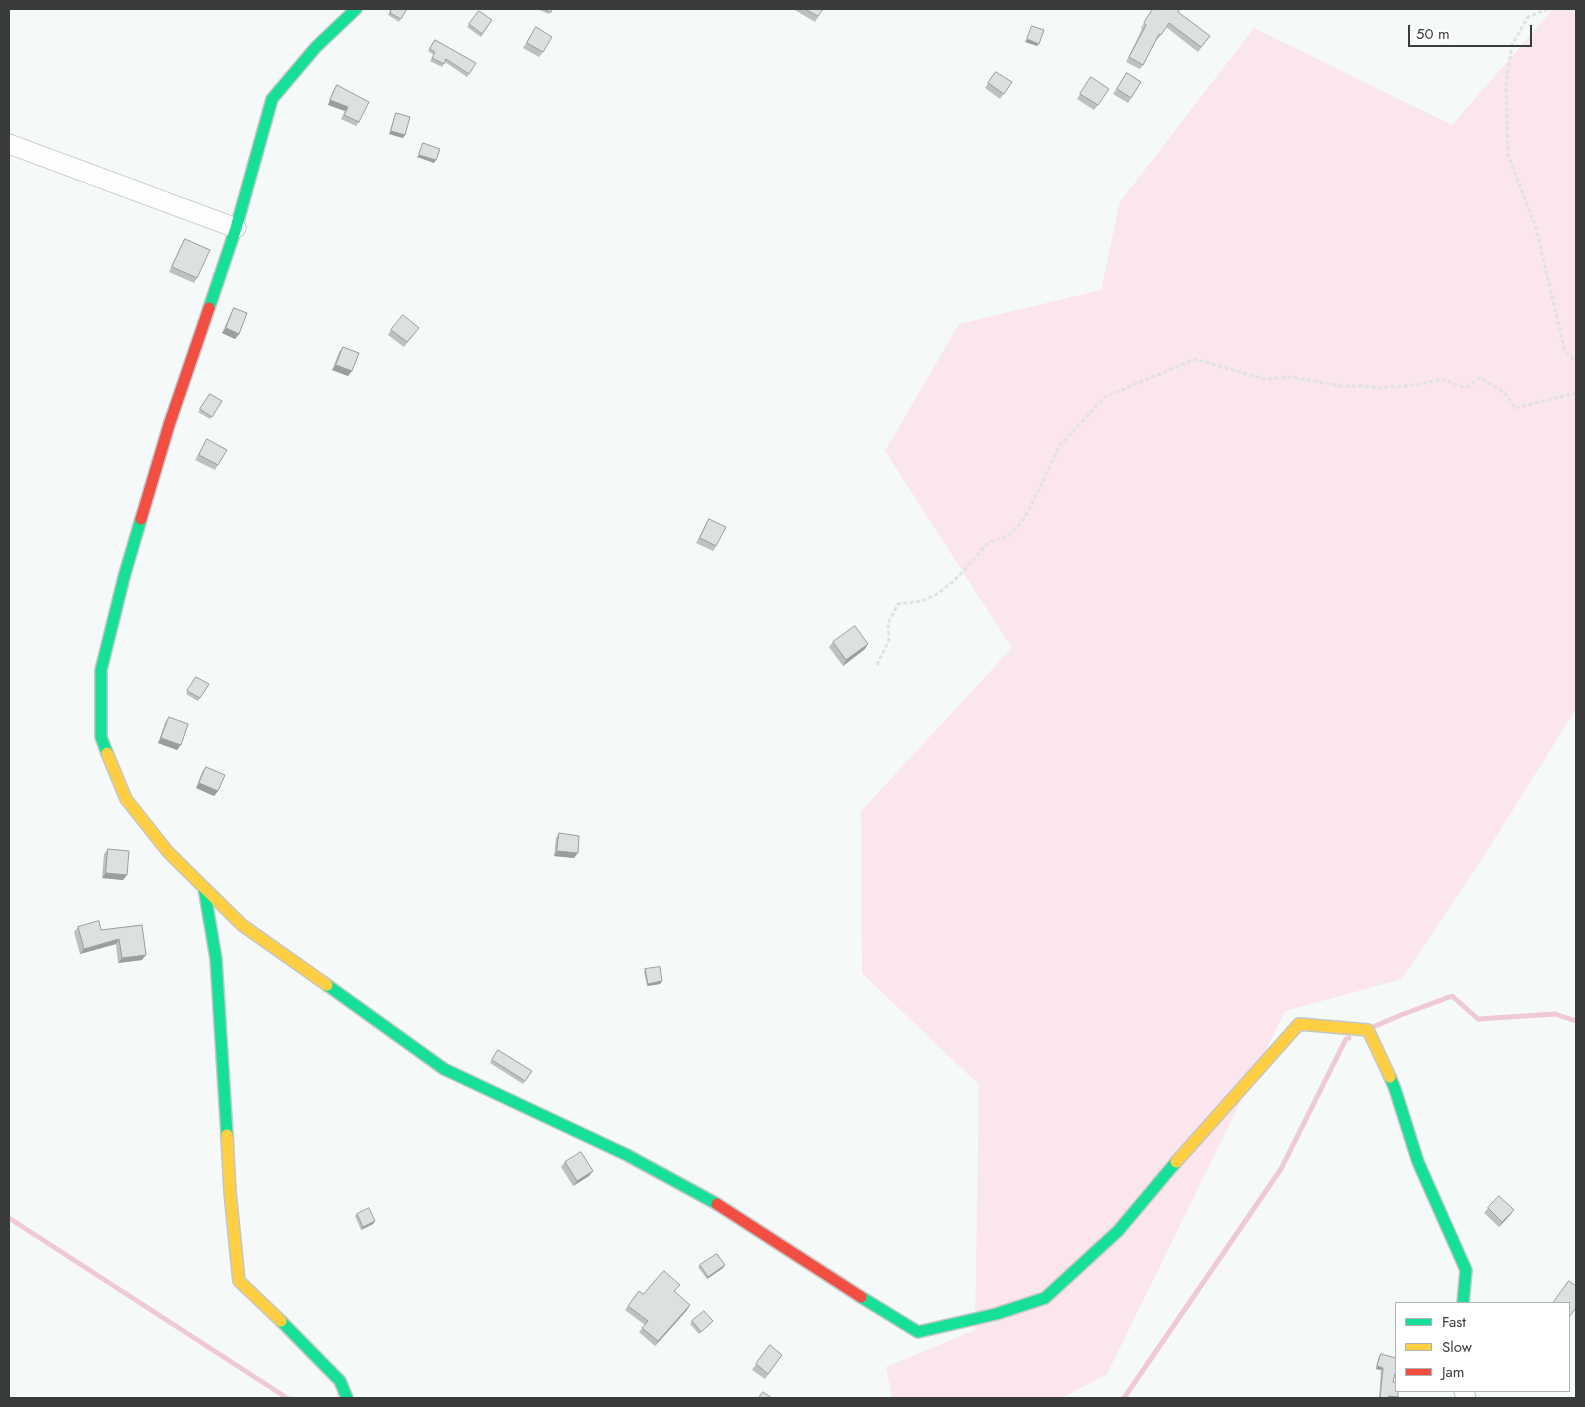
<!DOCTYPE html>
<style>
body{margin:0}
#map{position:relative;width:1585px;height:1407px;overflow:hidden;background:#f5f9fa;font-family:Jost,sans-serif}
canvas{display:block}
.frame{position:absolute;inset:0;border:10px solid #3a3c3c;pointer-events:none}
.legend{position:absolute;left:1395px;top:1302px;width:175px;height:90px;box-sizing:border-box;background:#fff;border:1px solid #b0b1b1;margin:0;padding:6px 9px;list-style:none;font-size:15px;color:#3a3c3c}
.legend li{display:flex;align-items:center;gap:10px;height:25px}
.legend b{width:25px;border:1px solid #b0b1b1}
.scale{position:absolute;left:1408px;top:25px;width:124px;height:22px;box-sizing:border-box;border:2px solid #3a3c3c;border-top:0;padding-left:6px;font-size:15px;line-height:18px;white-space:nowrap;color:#3a3c3c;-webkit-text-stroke:4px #fff;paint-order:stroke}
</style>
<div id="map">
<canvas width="1585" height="1407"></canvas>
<div class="frame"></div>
<ul class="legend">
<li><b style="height:6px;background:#16e098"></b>Fast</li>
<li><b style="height:6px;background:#ffcf43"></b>Slow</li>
<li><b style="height:6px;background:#f24e42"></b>Jam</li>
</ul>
<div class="scale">50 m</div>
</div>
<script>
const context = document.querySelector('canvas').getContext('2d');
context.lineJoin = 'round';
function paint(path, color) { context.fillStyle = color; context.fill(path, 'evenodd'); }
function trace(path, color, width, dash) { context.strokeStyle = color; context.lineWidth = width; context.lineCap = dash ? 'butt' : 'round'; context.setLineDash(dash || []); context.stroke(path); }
paint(new Path2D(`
 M 1553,9 L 1576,9 L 1576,709 L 1482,859 L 1402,979 L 1285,1011 L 1107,1374 L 1062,1398 L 892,1398 L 886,1367 L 975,1330 L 979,1085 L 862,973 L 861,811 L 1012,648 L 885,451 L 959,324 L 1101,290 L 1120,202 L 1254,28 L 1452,125 Z`), '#fae6ec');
trace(new Path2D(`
 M 1375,1026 L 1401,1015 L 1452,996 L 1478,1019 L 1555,1014 L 1576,1021
 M 9,1218 L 287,1398
 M 1124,1398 L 1281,1169 L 1346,1039 L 1349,1038`), '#efc9d4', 5);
const street = new Path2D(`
 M 9,144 L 236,228
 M 1464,1391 L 1466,1398`);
const fast = new Path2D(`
 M 209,308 L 236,228 L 272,99 L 316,47 L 356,9
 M 107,753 L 101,737 L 101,670 L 124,577 L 141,519
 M 204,888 L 216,959 L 227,1135
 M 327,985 L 444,1069 L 627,1155 L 717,1204
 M 1390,1077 L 1395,1089 L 1418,1162 L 1466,1270 L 1463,1303
 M 861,1297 L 918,1332 L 996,1314 L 1045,1298 L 1118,1231 L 1176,1162
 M 281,1321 L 340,1381 L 347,1398`);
const slow = new Path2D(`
 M 107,753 L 126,799 L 168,852 L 242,925 L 327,985
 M 227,1135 L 230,1192 L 239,1281 L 281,1321
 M 1176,1162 L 1299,1024 L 1368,1030 L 1390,1077`);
const jam = new Path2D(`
 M 141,519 L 169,425 L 209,308
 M 717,1204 L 861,1297`);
trace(street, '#c4c6c7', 21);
trace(fast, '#c4c6c7', 14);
trace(slow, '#c4c6c7', 14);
trace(jam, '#c4c6c7', 14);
trace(new Path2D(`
 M 1548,9 L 1528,17 L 1512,45 L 1506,84 L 1508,155 L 1536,228 L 1565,352 L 1576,361
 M 877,665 L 889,640 L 888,623 L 898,604 L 922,601 L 937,594 L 955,580 L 989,542 L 1007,537 L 1019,525 L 1029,510 L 1060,445 L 1105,397 L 1195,359 L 1264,379 L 1292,377 L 1340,386 L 1362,386 L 1377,388 L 1415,385 L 1442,379 L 1466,388 L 1480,378 L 1505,393 L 1515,408 L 1576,393`), '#e1e2e2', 3, [4, 2.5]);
trace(street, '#fefefe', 19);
trace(fast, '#16e098', 11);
trace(slow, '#ffcf43', 11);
trace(jam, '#f24e42', 11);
paint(new Path2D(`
 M 391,9 L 407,9 L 399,22 L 388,15 Z
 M 537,9 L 552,9 L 549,14 Z
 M 793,9 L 823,9 L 815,22 Z
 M 1153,9 L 1180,9 L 1178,12 L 1210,36 L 1198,52 L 1166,27 L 1158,39 L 1157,39 L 1143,65 L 1140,69 L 1126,62 L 1142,29 L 1141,28 Z
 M 479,11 L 492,20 L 481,37 L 467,27 Z
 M 536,27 L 543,52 L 539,57 L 523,48 Z
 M 435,40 L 476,63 L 467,77 L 445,62 L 442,67 L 430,61 L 434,55 L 428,51 Z
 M 996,72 L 1012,82 L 1000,99 L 985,88 Z
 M 1127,73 L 1141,82 L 1128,103 L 1113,94 Z
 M 1091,77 L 1098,105 L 1094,110 L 1077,99 Z
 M 337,85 L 359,122 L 356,126 L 341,119 L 345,111 L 328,105 L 334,89 Z
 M 396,113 L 405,135 L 403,138 L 389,134 L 395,115 Z
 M 185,239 L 197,278 L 194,283 L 169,272 L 182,244 Z
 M 234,308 L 239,334 L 235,339 L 222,333 L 231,313 Z
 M 391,330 L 415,333 L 404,347 L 388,335 Z
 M 343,347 L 352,371 L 348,376 L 332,370 L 339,352 Z
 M 210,394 L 222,401 L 210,419 L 198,412 Z
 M 207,439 L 218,465 L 215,470 L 195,460 Z
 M 709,519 L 716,546 L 713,551 L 696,543 L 706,524 Z
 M 833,642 L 865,649 L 843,666 L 829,647 Z
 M 196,677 L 209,684 L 198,701 L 186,694 Z
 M 169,717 L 177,750 L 158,743 L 165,723 Z
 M 206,767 L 218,791 L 214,796 L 196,788 L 202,772 Z
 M 559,833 L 574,858 L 554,856 L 556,838 Z
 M 108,849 L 127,875 L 123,880 L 102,878 L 104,854 Z
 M 142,925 L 142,960 L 118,963 L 116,944 L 80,954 L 74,932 L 78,927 L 101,930 Z
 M 645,969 L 662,981 L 660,984 L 647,986 L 644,972 Z
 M 498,1050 L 532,1071 L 523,1084 L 490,1063 Z
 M 565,1162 L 593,1171 L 589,1176 L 573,1186 L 561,1167 Z
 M 1488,1208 L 1514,1210 L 1510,1215 L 1499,1227 L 1484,1213 Z
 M 357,1214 L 375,1221 L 373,1224 L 361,1230 L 355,1216 Z
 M 700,1265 L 723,1268 L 707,1279 L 698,1267 Z
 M 639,1291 L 643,1294 L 675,1291 L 687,1310 L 655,1346 L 639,1332 L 645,1325 L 625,1310 Z
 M 692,1321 L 713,1321 L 699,1334 L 690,1324 Z
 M 770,1345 L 782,1355 L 765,1379 L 752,1370 Z
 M 1381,1354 L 1393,1382 L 1396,1398 L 1379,1398 L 1381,1370 L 1376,1369 L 1379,1356 Z`), '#bec1c2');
paint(new Path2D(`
 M 1027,39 L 1039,44 L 1037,46 L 1025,42 Z
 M 330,100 L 348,107 L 345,111 L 328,105 Z
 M 391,131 L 405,135 L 403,138 L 389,134 Z
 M 419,155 L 436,160 L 434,163 L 417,157 Z
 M 226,328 L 239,334 L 235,339 L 222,333 Z
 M 336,365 L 352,371 L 348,376 L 332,370 Z
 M 868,644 L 865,649 L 843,666 L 846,660 Z
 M 161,738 L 181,745 L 177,750 L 158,743 Z
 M 199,783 L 218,791 L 214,796 L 196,788 Z
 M 557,851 L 578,853 L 574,858 L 554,856 Z
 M 106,873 L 127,875 L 123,880 L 102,878 Z
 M 119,939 L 116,944 L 80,954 L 84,949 Z
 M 146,955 L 142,960 L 118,963 L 122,958 Z
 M 662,981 L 660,984 L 647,986 L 648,984 Z
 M 593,1171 L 589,1176 L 573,1186 L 577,1181 Z
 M 1514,1210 L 1510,1215 L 1499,1227 L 1502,1222 Z
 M 375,1221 L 373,1224 L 361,1230 L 363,1227 Z
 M 725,1265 L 723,1268 L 707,1279 L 708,1277 Z
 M 690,1305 L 687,1310 L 655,1346 L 658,1341 Z
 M 1377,1366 L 1383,1368 L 1381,1370 L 1376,1369 Z
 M 1389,1396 L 1398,1397 L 1396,1398 L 1387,1398 Z`), '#9b9d9e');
const building = new Path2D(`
 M 392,9 L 407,9 L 401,19 L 390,13 Z
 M 544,9 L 552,9 L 551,12 Z
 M 805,9 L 823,9 L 818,16 Z
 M 1153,9 L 1155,10 L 1155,9 L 1180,9 L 1178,12 L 1210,36 L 1201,47 L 1169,23 L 1161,35 L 1159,34 L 1143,65 L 1129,57 L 1146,25 L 1144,23 Z
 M 479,11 L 492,20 L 482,34 L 469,24 Z
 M 1032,26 L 1044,30 L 1039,44 L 1027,39 Z
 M 536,27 L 552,37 L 543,52 L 527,43 Z
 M 435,40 L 476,63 L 469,74 L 446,59 L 444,64 L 432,58 L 435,52 L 430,49 Z
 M 996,72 L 1012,82 L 1004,94 L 988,83 Z
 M 1127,73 L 1141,82 L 1131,98 L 1117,89 Z
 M 1091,77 L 1109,89 L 1098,105 L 1080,94 Z
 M 337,85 L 369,102 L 359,122 L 344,115 L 348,107 L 330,100 Z
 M 396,113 L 410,117 L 405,135 L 391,131 Z
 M 423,143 L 440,149 L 436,160 L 419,155 Z
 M 185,239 L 210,250 L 197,278 L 172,267 Z
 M 234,308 L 247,313 L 239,334 L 226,328 Z
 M 403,315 L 419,328 L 407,342 L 391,330 Z
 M 343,347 L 359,353 L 352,371 L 336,365 Z
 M 210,394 L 222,401 L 212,417 L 200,409 Z
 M 207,439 L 227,450 L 218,465 L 199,455 Z
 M 709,519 L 726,527 L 716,546 L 700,538 Z
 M 855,626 L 868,644 L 846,660 L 833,642 Z
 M 196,677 L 209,684 L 200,698 L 187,691 Z
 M 169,717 L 188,724 L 181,745 L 161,738 Z
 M 206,767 L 225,775 L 218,791 L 199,783 Z
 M 559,833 L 579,836 L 578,853 L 557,851 Z
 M 108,849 L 129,851 L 127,875 L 106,873 Z
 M 99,921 L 101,930 L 142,925 L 146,955 L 122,958 L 119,939 L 84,949 L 78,927 Z
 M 660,967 L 662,981 L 648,984 L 645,969 Z
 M 498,1050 L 532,1071 L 525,1081 L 492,1060 Z
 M 581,1152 L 593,1171 L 577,1181 L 565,1162 Z
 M 1499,1196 L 1514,1210 L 1502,1222 L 1488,1208 Z
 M 369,1208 L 375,1221 L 363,1227 L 357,1214 Z
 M 717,1254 L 725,1265 L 708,1277 L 700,1265 Z
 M 664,1271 L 680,1285 L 674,1291 L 690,1305 L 658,1341 L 642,1328 L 648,1321 L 628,1306 L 639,1291 L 643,1294 Z
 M 1569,1281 L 1576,1286 L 1576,1308 L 1569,1317 L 1569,1303 L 1553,1303 Z
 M 704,1311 L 713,1321 L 701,1332 L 692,1321 Z
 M 770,1345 L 782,1355 L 768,1374 L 756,1364 Z
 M 1381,1354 L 1396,1358 L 1396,1370 L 1393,1382 L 1396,1382 L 1396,1391 L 1398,1391 L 1398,1397 L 1389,1396 L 1388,1398 L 1380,1398 L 1383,1368 L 1377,1366 Z
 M 763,1392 L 772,1398 L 759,1398 Z`);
paint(building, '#dde0e1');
trace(building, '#9b9d9e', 1);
</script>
